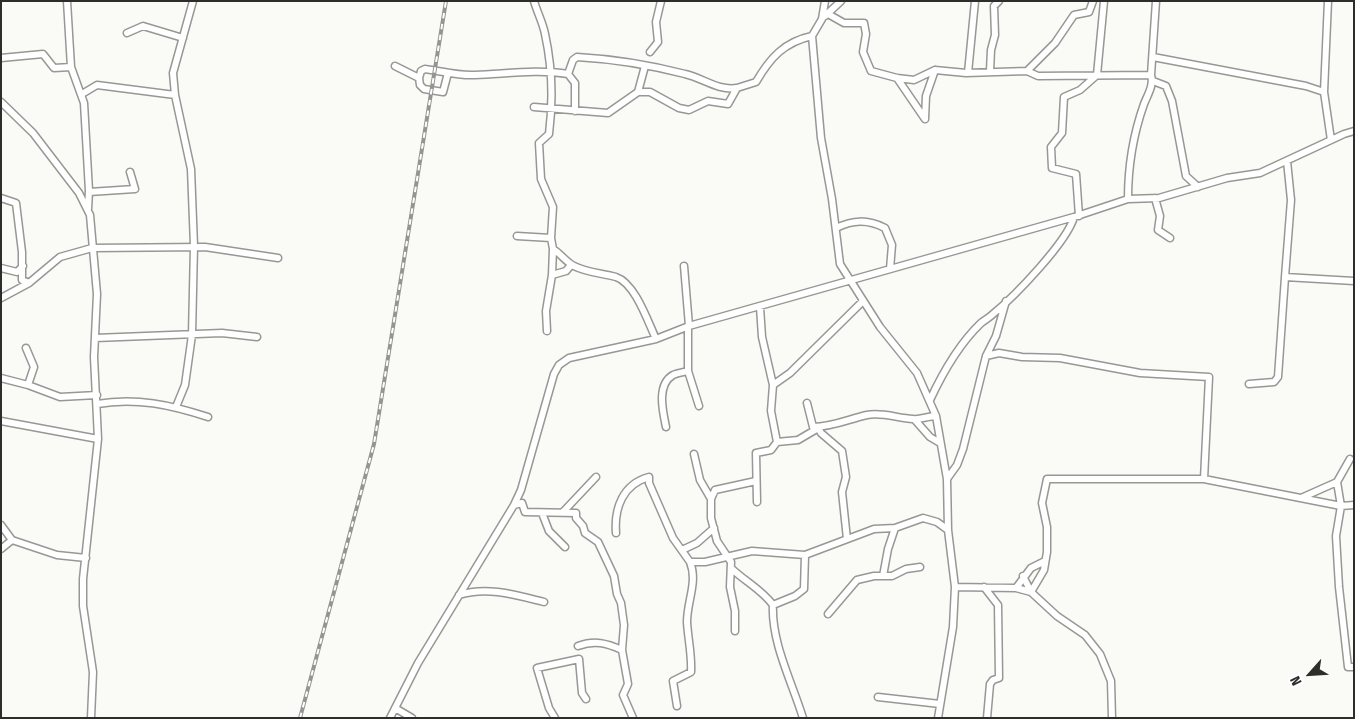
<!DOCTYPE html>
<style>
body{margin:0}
#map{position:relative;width:1355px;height:719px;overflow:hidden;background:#fafbf7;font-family:"Fira Sans Condensed",sans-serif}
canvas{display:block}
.frame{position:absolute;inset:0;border:2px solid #2d2e2c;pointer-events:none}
.north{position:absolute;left:1285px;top:649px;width:50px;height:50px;-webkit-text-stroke:4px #fff;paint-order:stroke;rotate:244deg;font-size:14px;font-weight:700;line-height:20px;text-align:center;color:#2d2e2c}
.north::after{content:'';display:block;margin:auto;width:18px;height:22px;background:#2d2e2c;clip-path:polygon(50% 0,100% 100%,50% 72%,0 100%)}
</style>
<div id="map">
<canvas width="1355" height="719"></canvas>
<div class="frame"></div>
<div class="north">N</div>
</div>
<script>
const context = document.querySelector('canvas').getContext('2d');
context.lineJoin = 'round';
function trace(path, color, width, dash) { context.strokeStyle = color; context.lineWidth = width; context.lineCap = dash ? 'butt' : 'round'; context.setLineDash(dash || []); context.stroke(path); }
const minor = new Path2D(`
 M 67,1 L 71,67
 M 534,1 C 537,12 543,23 545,34 C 552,66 553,102 549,134 L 539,143 L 541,179 L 553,207 L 551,238
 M 825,1 L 822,19 L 812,36 L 821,138 L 832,199 L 840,264 L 880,327 L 917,373 L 936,416 L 947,479 L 948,530 L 955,587 L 953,627 L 938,718
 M 1328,1 L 1324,92 L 1331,140
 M 828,14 L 844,23 L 864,23 L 866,34 L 863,52 L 871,71 L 897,78 L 914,80 L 935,70 L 966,73 L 1027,71 L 1055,43 L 1074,15 L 1089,12 L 1093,1
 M 825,16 L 841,1
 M 127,33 L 143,26 L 183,38
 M 650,52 L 658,42 L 656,22 L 661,1
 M 1153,57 L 1306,86 L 1324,92
 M 1,58 L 43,54 L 54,68 L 71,67 L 84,103 L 89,191 L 88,209
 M 395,66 L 419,78 L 421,71 L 425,69 C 441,71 458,76 475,75 C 506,74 536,69 568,74 L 573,60 L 577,57 C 613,59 650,65 685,74 C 703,78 718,91 737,88
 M 990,71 L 991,50 L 995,35 L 994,6 L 999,1
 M 1027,71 L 1038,76 L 1151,75
 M 968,73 L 975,1
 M 568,74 L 575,83 L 575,111
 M 419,78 L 420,85 L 424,89 L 443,92 L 448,73
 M 897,78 L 925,119
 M 1153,81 L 1166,86 L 1172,101 L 1186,176 L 1198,187
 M 638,92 L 650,92 L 679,108 L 689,110 L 708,101 L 728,104 L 737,88 L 756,82 C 770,58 784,42 812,36
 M 82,94 L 97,85 L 175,95
 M 1,102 L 33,133 L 79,193 L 90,215 L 97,294 L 94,357 L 98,439 L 83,579 L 83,606 L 93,672 L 91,718
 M 534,107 L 608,113 L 638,92 L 645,66
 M 925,119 L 926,96 L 935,70
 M 1287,161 L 1291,200 L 1285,277 L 1354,281
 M 89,192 L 135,189 L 130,172
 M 1,198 L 16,203 L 22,252 L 22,280 L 29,283
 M 1155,198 L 1160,216 L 1158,230 L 1170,238
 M 1128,199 C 1128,166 1133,135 1144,104 C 1148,94 1154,85 1151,75 L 1156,1
 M 1079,216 L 1076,174 L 1052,168 L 1051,147 L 1062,133 L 1064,97 L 1080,90 L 1097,75 L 1104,1
 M 836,228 C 853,220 867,219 885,228 L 892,245 L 890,269
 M 517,236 L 551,238 L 553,249 C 561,254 566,262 574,266 C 588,273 602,273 616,277 C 635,283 648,322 656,339
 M 684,266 L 689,326
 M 1,268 L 17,272 L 23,266
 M 552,275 L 553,249
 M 1,298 L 29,283 L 60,257 L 92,248 L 205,247 L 278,258
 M 760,307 L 762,337 L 773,385
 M 688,326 L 688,371 L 699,406
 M 547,331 L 546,311 L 552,275 L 566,271 L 571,265
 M 95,338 L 222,333 L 257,337
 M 26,348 L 34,367 L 28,385 L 60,397 L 97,395
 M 986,356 L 999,353 L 1022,357 L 1060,358 L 1140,373 L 1209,377 L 1204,479
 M 1,378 L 28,385
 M 1249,384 L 1274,382 L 1278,377 L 1285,277
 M 930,400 C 943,372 959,344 981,323 C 985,320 990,317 993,314 C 1015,296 1067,242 1074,217
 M 807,403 L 813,427 C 832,427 849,419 867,415 C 882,412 897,418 913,419 C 920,420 928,416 936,416
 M 97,404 C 136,397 171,405 208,417
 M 176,407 L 185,385 L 192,335 L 194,246 L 191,169 L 175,95 L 173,73 L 193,1
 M 915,420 L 930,437 L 940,443
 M 1,421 L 98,439
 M 666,427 C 663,412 656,385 673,375 C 677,373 684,372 688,371
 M 813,427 L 815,430 L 798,440 L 777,442 L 771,411 L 773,385 L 790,373 L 863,301
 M 818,427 L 821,433 L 842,451 L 846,477 L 842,492 L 847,539
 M 694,454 L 700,480 L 711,499 L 711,518 L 717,541 L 731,562 L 730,587 L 735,611 L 735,631
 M 947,479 L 957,465 L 963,449 L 986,356 L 996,336 L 1006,301
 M 1337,482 L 1341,506 L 1336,536 L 1339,587 L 1348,667 L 1354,667
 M 1301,498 L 1337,482 L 1350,459
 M 711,499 L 715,490 L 756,481
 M 757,502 L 756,453 L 771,450 L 777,442
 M 514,505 L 522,503 L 525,512 L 576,513 L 576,518 L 583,526 L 585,533 L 598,542 L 614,576 L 617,594 L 621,603 L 624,625 L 622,650 L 628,684 L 623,695 L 633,718
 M 563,512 L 596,477
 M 542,513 L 549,531 L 565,547
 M 1,525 L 12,540 L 57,555 L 86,558
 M 616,533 C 614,508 623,484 649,477 L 649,483 L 673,538 L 690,562
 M 1,549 L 12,540
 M 682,550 L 697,543 L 714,528
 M 732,569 C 746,582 762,590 773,605
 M 883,576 L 888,549 L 895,528
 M 1023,576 L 1031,592
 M 955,587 L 1016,588 L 1031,592 L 1057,616 L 1085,635 L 1100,654 L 1111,681 L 1112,718
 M 984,587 L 998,605 L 999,678 L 993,680 L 990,684 L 987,718
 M 1016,588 L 1031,568 L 1045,561
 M 1031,592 L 1044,570 L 1047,552 L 1047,527 L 1042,503 L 1047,479 L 1204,479 L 1341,506 L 1354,505
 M 459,595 C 487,586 516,595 544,602
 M 828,614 L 857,580 L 874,576 L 892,576 L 906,569 L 920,567
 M 578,646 C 595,640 606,643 622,650
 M 878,697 L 940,704
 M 677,706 L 673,681 L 691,672 C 692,655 688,639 687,622 C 687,601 698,582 690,562 L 705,562 L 752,551 L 805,555 L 874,529 L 895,528 L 923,518 L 937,522 L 948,530
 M 395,708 L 412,718
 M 390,718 L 418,663 L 514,505 L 521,490 L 554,374 L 559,365 L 569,358 L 656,339 L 689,326 L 1074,217 L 1128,199 L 1159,198 L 1227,178 L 1260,173 L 1344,134 L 1354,131
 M 555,718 L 549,708 L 537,668 L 579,659 L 582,693 L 586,699
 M 803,718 C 792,682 771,642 773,605 L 795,596 L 804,589 L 805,555`);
trace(minor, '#979894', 9);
trace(minor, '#fff', 6);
const rail = new Path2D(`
 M 300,718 L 374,444 L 446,1`);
trace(rail, '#949592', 4);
trace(rail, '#fff', 2, [5.5]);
</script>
